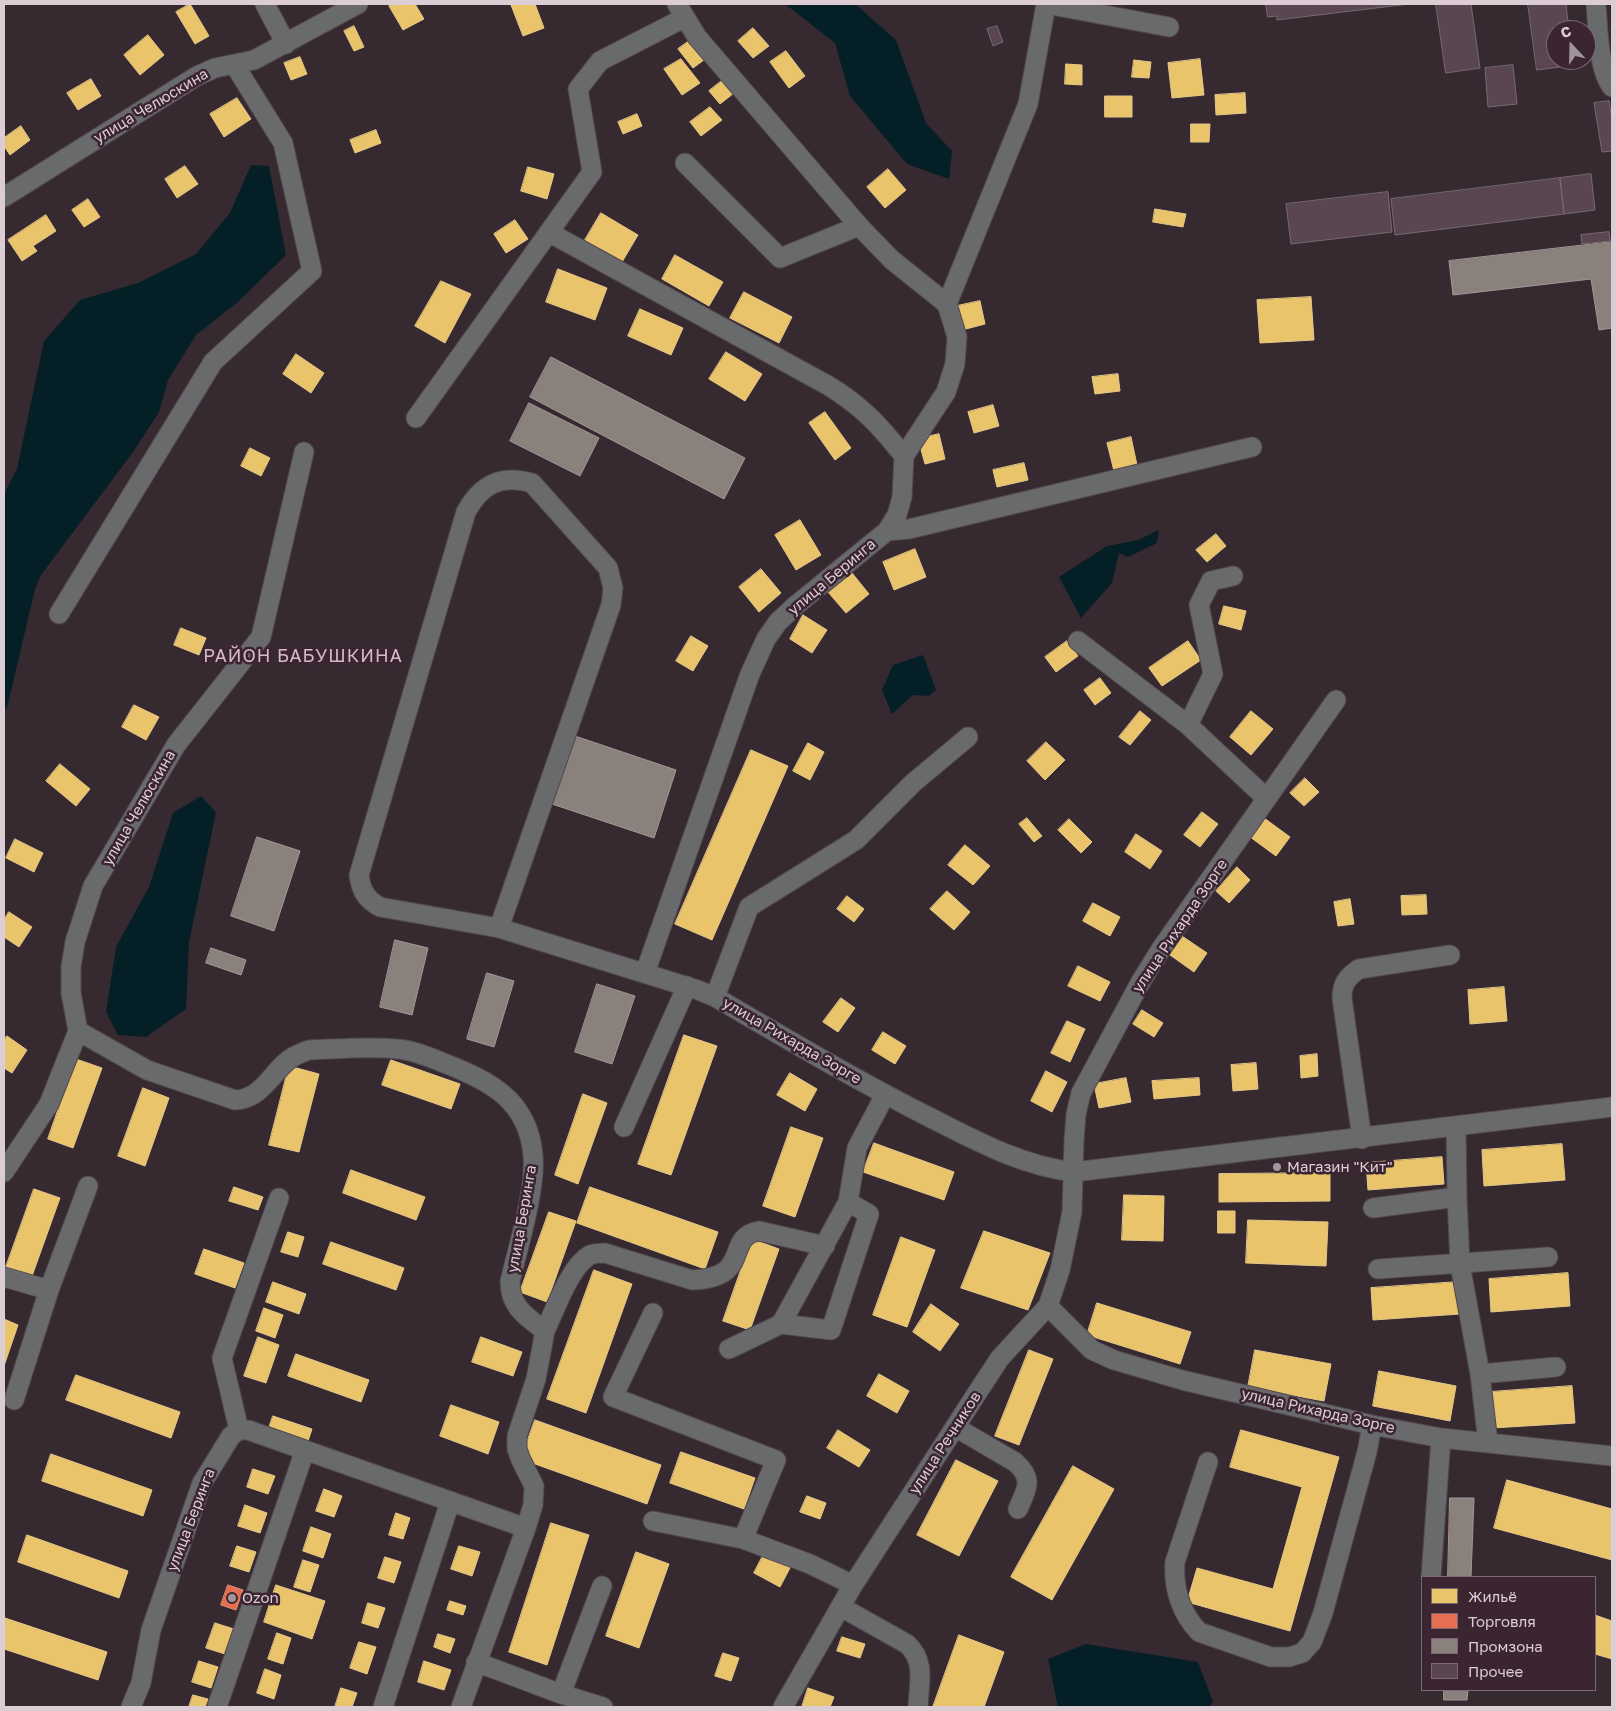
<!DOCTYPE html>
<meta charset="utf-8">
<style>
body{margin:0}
#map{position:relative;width:1616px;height:1711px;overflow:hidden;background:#362a30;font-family:"Golos Text",sans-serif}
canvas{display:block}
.frame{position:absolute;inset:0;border:5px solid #dccdd5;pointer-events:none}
.legend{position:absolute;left:1421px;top:1576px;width:175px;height:115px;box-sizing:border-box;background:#3b2531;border:1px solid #7b6873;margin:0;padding:6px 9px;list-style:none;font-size:15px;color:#dccdd5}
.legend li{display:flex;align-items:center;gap:10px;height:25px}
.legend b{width:25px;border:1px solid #7b6873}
.north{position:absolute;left:1546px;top:20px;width:50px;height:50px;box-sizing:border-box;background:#3b2531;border:1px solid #7b6873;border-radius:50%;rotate:339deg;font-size:14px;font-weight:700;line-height:20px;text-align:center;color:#dccdd5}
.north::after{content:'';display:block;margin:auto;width:18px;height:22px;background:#a2949b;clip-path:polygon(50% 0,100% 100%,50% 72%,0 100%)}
</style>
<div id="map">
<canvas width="1616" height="1711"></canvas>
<div class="frame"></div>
<ul class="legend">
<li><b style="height:14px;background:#e9c46a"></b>Жильё</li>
<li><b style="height:14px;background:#e76f51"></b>Торговля</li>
<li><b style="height:14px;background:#8a817c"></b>Промзона</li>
<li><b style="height:14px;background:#594650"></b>Прочее</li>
</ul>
<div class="north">С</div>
</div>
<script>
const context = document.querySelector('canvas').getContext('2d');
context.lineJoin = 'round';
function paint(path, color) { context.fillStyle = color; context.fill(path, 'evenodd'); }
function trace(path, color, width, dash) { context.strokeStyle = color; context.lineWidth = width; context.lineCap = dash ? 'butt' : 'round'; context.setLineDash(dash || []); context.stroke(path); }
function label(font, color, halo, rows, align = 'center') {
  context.font = font + ' "Golos Text",sans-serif'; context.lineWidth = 5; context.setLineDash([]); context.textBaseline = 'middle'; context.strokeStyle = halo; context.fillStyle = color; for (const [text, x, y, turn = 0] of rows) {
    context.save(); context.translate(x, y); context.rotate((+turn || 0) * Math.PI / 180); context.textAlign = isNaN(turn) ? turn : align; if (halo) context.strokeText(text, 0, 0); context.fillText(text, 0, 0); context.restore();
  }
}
paint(new Path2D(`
 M 785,4 L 855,4 L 896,40 L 926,123 L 952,151 L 949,179 L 907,164 L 850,96 L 835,43 Z
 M 251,165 L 269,166 L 286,255 L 239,301 L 196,335 L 168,380 L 159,412 L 133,452 L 41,575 L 35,589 L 8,704 L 4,713 L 4,494 L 17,469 L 44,341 L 80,300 L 138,283 L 196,254 L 230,213 Z
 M 1159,530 L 1157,543 L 1128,557 L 1119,553 L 1112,583 L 1081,618 L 1059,577 L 1107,546 L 1138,540 Z
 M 923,655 L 936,690 L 929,696 L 913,695 L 892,714 L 882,690 L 893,665 Z
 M 201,796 L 216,812 L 189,942 L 186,1009 L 146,1037 L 118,1035 L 106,1012 L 116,947 L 149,887 L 173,813 Z
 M 1086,1644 L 1198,1662 L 1213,1702 L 1209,1707 L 1058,1707 L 1048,1659 Z`), '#051f26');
const homes = new Path2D(`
 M 190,4 L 209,36 L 195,44 L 176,12 Z
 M 393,4 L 415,4 L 424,19 L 403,30 L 389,6 Z
 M 515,4 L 535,4 L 544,28 L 523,36 L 511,5 Z
 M 354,26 L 364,47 L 354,51 L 344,31 Z
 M 753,28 L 769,46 L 753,58 L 738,41 Z
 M 148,35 L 164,55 L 140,75 L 124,55 Z
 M 692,39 L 708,57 L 693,68 L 678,49 Z
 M 786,51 L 805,76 L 789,88 L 770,62 Z
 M 300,57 L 307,74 L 291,80 L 284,63 Z
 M 681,59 L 700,83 L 682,95 L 664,69 Z
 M 1200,59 L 1204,95 L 1172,98 L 1168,63 Z
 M 1134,60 L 1151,62 L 1149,78 L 1132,77 Z
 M 1066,64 L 1082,65 L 1082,85 L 1065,84 Z
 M 91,79 L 101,96 L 78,110 L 67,93 Z
 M 723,80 L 734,93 L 720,104 L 709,91 Z
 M 1245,93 L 1246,113 L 1216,115 L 1215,95 Z
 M 1105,96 L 1132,96 L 1132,117 L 1105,117 Z
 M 237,98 L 251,119 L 224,137 L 210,114 Z
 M 710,107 L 722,120 L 701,136 L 690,122 Z
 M 637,114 L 642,126 L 623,134 L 618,122 Z
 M 1191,124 L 1210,124 L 1209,142 L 1191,142 Z
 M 21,126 L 30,140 L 10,155 L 4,146 L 4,138 Z
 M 376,130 L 381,143 L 355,153 L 350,140 Z
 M 185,166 L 198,184 L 177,198 L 165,179 Z
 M 528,167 L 554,174 L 547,199 L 521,191 Z
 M 888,169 L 906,190 L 885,208 L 867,187 Z
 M 88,199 L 100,217 L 84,227 L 72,210 Z
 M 1155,209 L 1186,214 L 1183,227 L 1153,222 Z
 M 601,213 L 638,235 L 622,262 L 585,240 Z
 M 46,215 L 56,231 L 33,246 L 37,251 L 22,261 L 8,240 Z
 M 515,220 L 528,239 L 506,253 L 494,234 Z
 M 675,255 L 723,282 L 709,306 L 662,279 Z
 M 558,269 L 607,288 L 595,320 L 546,302 Z
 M 441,281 L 471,294 L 445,343 L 415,326 Z
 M 744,292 L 792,317 L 779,343 L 730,318 Z
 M 1311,297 L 1314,340 L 1260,343 L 1257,300 Z
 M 980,301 L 985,324 L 962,330 L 957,306 Z
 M 640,309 L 683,328 L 671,355 L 628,336 Z
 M 726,352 L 762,374 L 745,401 L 709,379 Z
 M 296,354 L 324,373 L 311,393 L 283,374 Z
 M 1118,374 L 1120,391 L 1095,394 L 1092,377 Z
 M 993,405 L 999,426 L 974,433 L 968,412 Z
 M 825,412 L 851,448 L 835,460 L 809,423 Z
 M 939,434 L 945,459 L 925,464 L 918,439 Z
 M 1131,437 L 1137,465 L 1114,471 L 1107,443 Z
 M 250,448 L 270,458 L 261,476 L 241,466 Z
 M 1024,463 L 1028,480 L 997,487 L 993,470 Z
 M 800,520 L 821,555 L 796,570 L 775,535 Z
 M 1216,534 L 1226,546 L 1207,562 L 1196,550 Z
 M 915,549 L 926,577 L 894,590 L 883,562 Z
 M 761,569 L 781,593 L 759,612 L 739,587 Z
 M 852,573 L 869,594 L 846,613 L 828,592 Z
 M 1224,606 L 1246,611 L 1241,630 L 1219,624 Z
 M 803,615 L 827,630 L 812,653 L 790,639 Z
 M 181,628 L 206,638 L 199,655 L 174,645 Z
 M 691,636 L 708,646 L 693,671 L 676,661 Z
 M 1067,641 L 1078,656 L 1056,672 L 1045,657 Z
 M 1188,641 L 1201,660 L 1162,686 L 1149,668 Z
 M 1100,678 L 1111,693 L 1095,705 L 1084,690 Z
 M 134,705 L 159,717 L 146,740 L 122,727 Z
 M 1140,711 L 1151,720 L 1130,745 L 1119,737 Z
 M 1251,711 L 1273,729 L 1251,755 L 1230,737 Z
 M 1046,742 L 1065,760 L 1045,780 L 1027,761 Z
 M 808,743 L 824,752 L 810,780 L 793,771 Z
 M 751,750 L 788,766 L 712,940 L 675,924 Z
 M 60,764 L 90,789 L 76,806 L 46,781 Z
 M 1305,778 L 1319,792 L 1304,806 L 1290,793 Z
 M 1202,812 L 1218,824 L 1200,847 L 1184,835 Z
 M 1260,815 L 1290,837 L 1276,856 L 1246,834 Z
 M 1027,818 L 1042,836 L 1034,842 L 1019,824 Z
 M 1069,819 L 1092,842 L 1081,853 L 1058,830 Z
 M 1136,834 L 1162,851 L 1150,869 L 1125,852 Z
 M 15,839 L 43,853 L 34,872 L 6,858 Z
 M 965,845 L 990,866 L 973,885 L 948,865 Z
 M 1237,867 L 1250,880 L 1229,903 L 1216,891 Z
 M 947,891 L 970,912 L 954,930 L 930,909 Z
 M 1426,895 L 1427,914 L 1402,915 L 1401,896 Z
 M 847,896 L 864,909 L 854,922 L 837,909 Z
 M 1350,899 L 1354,924 L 1338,926 L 1334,902 Z
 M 1093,903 L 1120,917 L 1110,936 L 1083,921 Z
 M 9,912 L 32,927 L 19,947 L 4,937 L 4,920 Z
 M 1176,932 L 1207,953 L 1194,972 L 1163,950 Z
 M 1078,966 L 1110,982 L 1100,1001 L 1068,986 Z
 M 1504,987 L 1507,1021 L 1470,1024 L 1468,990 Z
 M 841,998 L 855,1008 L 838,1032 L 823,1022 Z
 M 1142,1010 L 1163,1023 L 1154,1037 L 1133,1024 Z
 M 1067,1021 L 1085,1029 L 1070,1062 L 1051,1053 Z
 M 883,1032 L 906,1046 L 895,1064 L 872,1050 Z
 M 684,1035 L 717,1046 L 671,1175 L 638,1164 Z
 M 7,1036 L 27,1050 L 12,1073 L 4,1068 L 4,1041 Z
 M 1317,1054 L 1318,1076 L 1301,1078 L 1300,1056 Z
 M 76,1059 L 102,1068 L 73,1148 L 48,1139 Z
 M 391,1060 L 460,1084 L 451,1109 L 382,1085 Z
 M 1256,1063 L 1258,1089 L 1233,1091 L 1231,1065 Z
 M 289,1066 L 319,1074 L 299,1152 L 269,1145 Z
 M 1046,1071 L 1067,1082 L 1052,1112 L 1031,1101 Z
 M 790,1073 L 817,1089 L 805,1111 L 777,1095 Z
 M 1126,1078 L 1131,1102 L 1099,1108 L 1094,1084 Z
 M 1199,1078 L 1200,1095 L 1154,1099 L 1152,1081 Z
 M 143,1088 L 169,1098 L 145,1166 L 118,1156 Z
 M 583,1094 L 607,1103 L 578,1184 L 555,1175 Z
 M 791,1127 L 823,1138 L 795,1217 L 763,1206 Z
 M 874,1143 L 954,1172 L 944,1200 L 863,1172 Z
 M 1562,1144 L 1565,1180 L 1484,1186 L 1482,1150 Z
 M 1442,1157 L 1444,1184 L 1368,1190 L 1366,1163 Z
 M 351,1170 L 425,1197 L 416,1220 L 343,1193 Z
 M 1330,1173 L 1330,1201 L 1219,1202 L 1219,1174 Z
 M 234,1187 L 263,1197 L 258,1210 L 229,1201 Z
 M 590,1187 L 718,1232 L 705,1269 L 577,1223 Z
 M 34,1189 L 60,1198 L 32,1276 L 6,1267 Z
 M 1124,1195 L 1164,1196 L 1163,1241 L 1122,1240 Z
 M 1218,1211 L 1235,1211 L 1235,1233 L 1218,1233 Z
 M 549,1212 L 576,1221 L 547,1302 L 520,1292 Z
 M 1248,1220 L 1328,1222 L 1326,1266 L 1246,1263 Z
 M 984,1231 L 1050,1253 L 1028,1310 L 961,1288 Z
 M 288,1232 L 304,1237 L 298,1257 L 281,1252 Z
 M 901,1237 L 935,1250 L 907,1327 L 873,1315 Z
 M 752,1239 L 779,1249 L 750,1330 L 723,1321 Z
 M 331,1242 L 404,1268 L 396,1290 L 323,1264 Z
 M 204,1249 L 244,1263 L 235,1288 L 195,1274 Z
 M 594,1270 L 632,1284 L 586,1413 L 547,1399 Z
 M 1568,1273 L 1570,1306 L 1491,1312 L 1489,1279 Z
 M 273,1282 L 306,1294 L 299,1314 L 266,1302 Z
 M 1458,1282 L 1460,1314 L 1373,1320 L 1371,1288 Z
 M 1097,1303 L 1191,1332 L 1180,1364 L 1087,1335 Z
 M 931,1304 L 959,1324 L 940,1351 L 913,1332 Z
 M 264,1308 L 283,1315 L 275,1338 L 256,1331 Z
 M 4,1319 L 18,1325 L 4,1366 Z
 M 258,1337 L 279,1345 L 266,1383 L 244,1376 Z
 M 481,1337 L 522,1352 L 513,1376 L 472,1362 Z
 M 1029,1350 L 1053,1359 L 1019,1445 L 995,1436 Z
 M 1255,1350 L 1331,1364 L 1324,1401 L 1248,1387 Z
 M 296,1354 L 369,1380 L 361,1402 L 288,1376 Z
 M 1379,1371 L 1456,1386 L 1450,1421 L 1373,1406 Z
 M 879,1374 L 909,1391 L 897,1413 L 867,1396 Z
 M 76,1375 L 180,1412 L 171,1438 L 66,1400 Z
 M 1572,1386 L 1575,1423 L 1492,1428 L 1490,1392 Z
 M 451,1405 L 499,1422 L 488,1454 L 440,1436 Z
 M 273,1416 L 312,1429 L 307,1444 L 268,1431 Z
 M 535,1420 L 661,1465 L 647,1504 L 521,1459 Z
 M 838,1430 L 870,1450 L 859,1467 L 827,1448 Z
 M 1241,1430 L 1339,1457 L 1290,1631 L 1187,1602 L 1197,1568 L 1273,1589 L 1302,1487 L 1230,1467 Z
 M 681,1452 L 755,1478 L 744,1509 L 670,1483 Z
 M 51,1454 L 152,1490 L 143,1516 L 42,1481 Z
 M 956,1460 L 998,1481 L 959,1556 L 917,1535 Z
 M 1073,1466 L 1114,1489 L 1052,1600 L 1011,1577 Z
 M 253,1469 L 275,1476 L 268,1494 L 247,1487 Z
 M 1507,1480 L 1612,1509 L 1612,1560 L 1494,1528 Z
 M 324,1489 L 342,1496 L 334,1517 L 316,1511 Z
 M 807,1496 L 826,1503 L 820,1519 L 800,1512 Z
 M 245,1505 L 267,1513 L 260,1533 L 238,1526 Z
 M 396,1513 L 410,1518 L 403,1539 L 389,1535 Z
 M 551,1523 L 589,1535 L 547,1665 L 509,1652 Z
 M 311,1527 L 331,1534 L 323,1558 L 303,1551 Z
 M 27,1535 L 128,1571 L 119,1598 L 18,1562 Z
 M 237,1546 L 256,1552 L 249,1572 L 230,1566 Z
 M 459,1546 L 480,1552 L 472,1576 L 451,1569 Z
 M 636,1552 L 669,1564 L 639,1648 L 606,1636 Z
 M 765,1552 L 791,1566 L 780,1587 L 754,1573 Z
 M 385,1557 L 401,1562 L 394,1583 L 378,1578 Z
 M 303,1560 L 319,1565 L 310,1592 L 294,1587 Z
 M 276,1585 L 325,1601 L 312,1639 L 264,1622 Z
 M 450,1601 L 466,1606 L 463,1615 L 447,1610 Z
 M 368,1603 L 385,1608 L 378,1628 L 362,1623 Z
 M 1595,1615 L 1612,1621 L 1612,1659 L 1595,1654 Z
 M 5,1618 L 107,1652 L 98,1680 L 4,1649 Z
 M 215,1623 L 234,1629 L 225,1654 L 206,1648 Z
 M 277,1633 L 291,1638 L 283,1664 L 268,1659 Z
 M 438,1634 L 455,1639 L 450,1653 L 434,1647 Z
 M 959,1635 L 1004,1652 L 984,1707 L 933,1707 Z
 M 842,1637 L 865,1644 L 860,1658 L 837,1651 Z
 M 359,1642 L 376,1647 L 367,1674 L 350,1668 Z
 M 723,1653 L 739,1658 L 731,1681 L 715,1676 Z
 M 199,1661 L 218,1667 L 211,1688 L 192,1682 Z
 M 424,1661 L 451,1670 L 444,1690 L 418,1682 Z
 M 265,1669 L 281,1675 L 274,1699 L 257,1693 Z
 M 341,1688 L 357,1693 L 352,1707 L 335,1707 Z
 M 808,1688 L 834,1697 L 830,1707 L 802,1707 Z
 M 193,1695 L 208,1699 L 205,1707 L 189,1707 Z`);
paint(homes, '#e9c46a');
trace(homes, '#e5c78a', 1);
const shops = new Path2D(`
 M 228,1585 L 243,1590 L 236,1610 L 221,1605 Z`);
paint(shops, '#e76f51');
trace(shops, '#e48b79', 1);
const industry = new Path2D(`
 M 1612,242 L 1612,328 L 1599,330 L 1591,279 L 1453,295 L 1449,261 Z
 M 551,357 L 745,458 L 724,499 L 530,397 Z
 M 529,403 L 599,438 L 580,476 L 510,441 Z
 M 569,734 L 676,770 L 654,838 L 546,802 Z
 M 257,837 L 300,851 L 274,931 L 231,916 Z
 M 395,940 L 428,948 L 412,1015 L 380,1007 Z
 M 211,948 L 246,960 L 241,975 L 206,963 Z
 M 487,973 L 514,981 L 494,1047 L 467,1039 Z
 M 597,984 L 635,996 L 612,1064 L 575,1052 Z
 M 1450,1498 L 1474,1498 L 1471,1577 L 1448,1577 Z
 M 1444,1690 L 1468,1690 L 1467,1700 L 1444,1700 Z`);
paint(industry, '#8a817c');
trace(industry, '#a39897', 1);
const building = new Path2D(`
 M 1266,4 L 1409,4 L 1277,20 L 1277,16 L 1268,17 Z
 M 1436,4 L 1471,4 L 1480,68 L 1446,73 Z
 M 1528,4 L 1566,4 L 1569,30 L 1556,30 L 1556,60 L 1573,60 L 1574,65 L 1537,70 Z
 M 997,26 L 1003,42 L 993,46 L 987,29 Z
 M 1513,65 L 1517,104 L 1488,107 L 1485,68 Z
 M 1609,101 L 1612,119 L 1612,151 L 1602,152 L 1594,103 Z
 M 1591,174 L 1595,210 L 1564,214 L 1560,178 Z
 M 1560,178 L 1564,214 L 1395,235 L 1391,199 Z
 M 1388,192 L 1392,232 L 1291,244 L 1286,204 Z
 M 1609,232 L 1610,241 L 1582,244 L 1581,235 Z`);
paint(building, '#594650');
trace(building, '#766b70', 1);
const minor = new Path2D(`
 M 265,4 L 286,44
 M 677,4 L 697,37 L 859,226 L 892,260 L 947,304 L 957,337 L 955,364 L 946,392 L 904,456 L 902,497 L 897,515 L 887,531
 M 1596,4 C 1598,26 1598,70 1612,87
 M 685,163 L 780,258 L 859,226
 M 4,197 L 197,76 L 215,68 L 254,60 L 358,4
 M 550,233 L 829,386 C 863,407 879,425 904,456
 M 947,304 L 1028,104 L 1046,4 L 1169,27
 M 416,418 L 592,172 L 578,89 L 600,61 L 684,18
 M 59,614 L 213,362 L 312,271 L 283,143 L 234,64
 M 1078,641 L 1188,725 L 1266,798
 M 1188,725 L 1213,674 L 1199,605 L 1211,581 L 1233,576
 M 499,928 L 611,605 L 613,588 L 608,568 L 532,483 C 501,474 481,484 466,512 L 359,875 C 361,891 366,899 380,907 L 499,928 L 698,990 L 715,997 C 787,1039 859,1082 933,1119 C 978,1142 1023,1166 1074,1172 L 1612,1107
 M 645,973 L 750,674 L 766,639 L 778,622 L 795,606 L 887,531 L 909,529 L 1252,447
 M 715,997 L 749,907 L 856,840 L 913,783 L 968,737
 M 78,1031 L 147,1070 L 235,1100 C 259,1099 269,1078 285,1063 C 292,1056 300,1053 309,1050 C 338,1049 368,1046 397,1049 C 413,1050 429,1057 444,1063 C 490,1081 528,1100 533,1155 C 536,1191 518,1246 510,1282 C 510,1307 527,1317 545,1331 L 536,1379 L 517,1436 L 517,1449 L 521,1460 L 534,1486 L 533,1505 L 526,1528
 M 1456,1126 L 1457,1197 L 1460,1264 L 1480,1374 L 1488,1443
 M 624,1127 L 687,986
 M 1362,1139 L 1342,998 C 1342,984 1347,977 1359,969 L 1450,955
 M 4,1172 L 49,1104 L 78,1031 L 71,993 L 71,967 L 75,942 L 93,886 L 176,745 L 261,637 L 304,452
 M 1373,1208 L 1457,1197
 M 1378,1269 L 1548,1257
 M 4,1277 L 49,1290
 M 1048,1306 L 1092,1350 L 1114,1360 L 1182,1380 L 1372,1425 L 1441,1438 L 1612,1456
 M 653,1313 L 613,1397 L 776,1460 L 743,1539 L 810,1564 L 853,1585
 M 781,1324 L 831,1330 L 869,1214 L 848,1202
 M 545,1331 C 555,1310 570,1266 590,1255 C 595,1253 601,1253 605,1253 L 692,1280 C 754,1278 723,1237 759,1231 L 825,1246
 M 729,1349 L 781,1324 L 848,1202 L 857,1148 L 885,1095
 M 1480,1374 L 1556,1367
 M 14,1400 L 49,1290 L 88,1186
 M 955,1427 L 1015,1462 C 1034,1479 1027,1488 1018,1509
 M 239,1430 L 222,1358 L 279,1198
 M 1208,1462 L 1175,1562 C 1173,1588 1181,1613 1199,1632 L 1271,1657 L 1289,1657 L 1302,1653 L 1312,1642 L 1323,1613 L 1367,1452 L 1372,1425
 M 653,1521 L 743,1539
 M 1431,1577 L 1441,1438
 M 602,1586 L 561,1694 L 603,1707
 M 841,1607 L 907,1644 C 926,1661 919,1683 918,1707
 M 476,1662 L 561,1694
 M 131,1707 L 141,1683 L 151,1630 L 202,1483 L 231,1436 L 239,1430 L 248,1430 L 526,1528 L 461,1707
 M 217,1707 L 305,1450
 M 383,1707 L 450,1502
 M 783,1707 L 853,1585 L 979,1390 L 1000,1358 L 1048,1306 L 1060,1270 L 1072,1212 L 1074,1141 L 1076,1114 L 1081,1093 L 1140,983 L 1161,949 L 1336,700`);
trace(minor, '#53484e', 21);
trace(minor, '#686a6c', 19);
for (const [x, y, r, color] of [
 [1277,1167,5,"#a2949b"],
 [232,1598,5,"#a2949b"]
]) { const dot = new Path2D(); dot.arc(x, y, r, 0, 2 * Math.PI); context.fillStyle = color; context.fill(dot); trace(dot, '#3b2531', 2); }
label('15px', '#dccdd5', '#3b2531', [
 ["улица Челюскина",151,106,-31],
 ["улица Беринга",832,577,-40],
 ["улица Челюскина",139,808,-60],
 ["улица Рихарда Зорге",1180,926,-56],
 ["улица Рихарда Зорге",792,1041,30],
 ["улица Беринга",522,1219,-80],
 ["улица Рихарда Зорге",1318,1411,13],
 ["улица Речников",945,1443,-57],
 ["улица Беринга",191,1520,-69]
]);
label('15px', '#dccdd5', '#3b2531', [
 ["Магазин \"Кит\"",1287,1167],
 ["Ozon",242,1598]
], 'left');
context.letterSpacing = '1px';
label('18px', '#d6bac8', '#3b2531', [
 ["РАЙОН БАБУШКИНА",303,656]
]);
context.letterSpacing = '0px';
</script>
